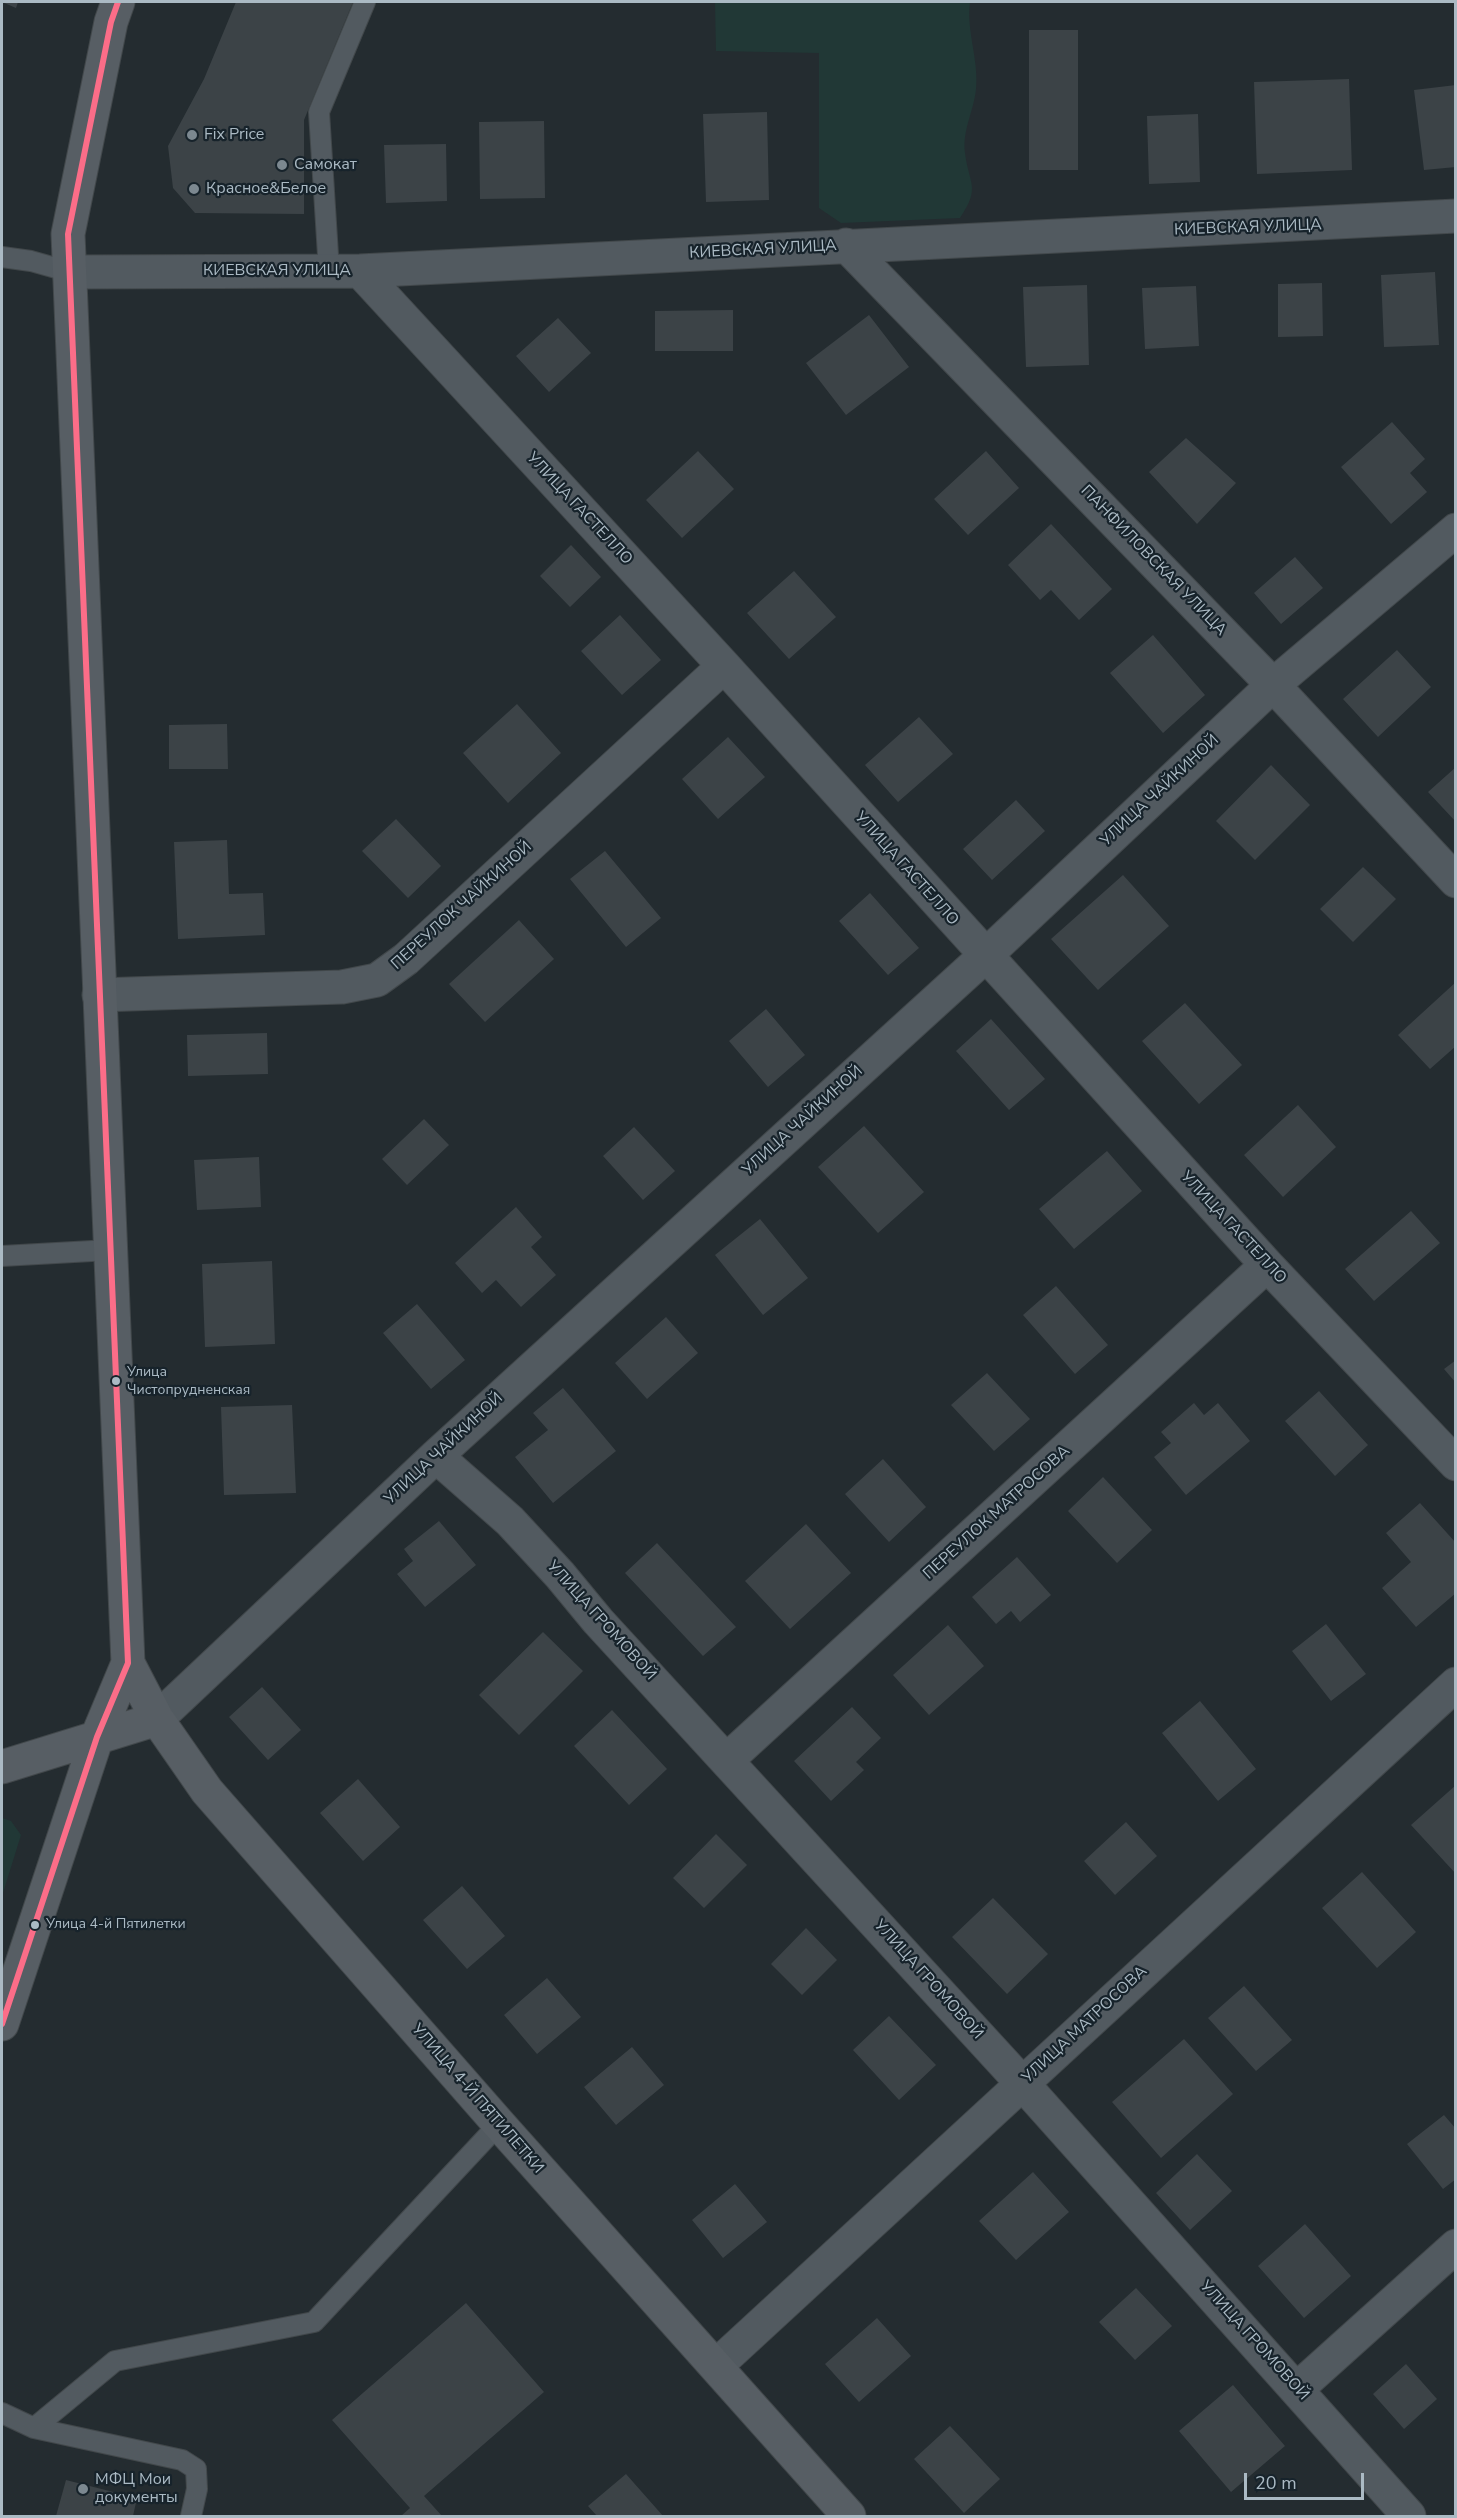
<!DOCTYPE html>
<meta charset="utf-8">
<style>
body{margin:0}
#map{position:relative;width:1457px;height:2518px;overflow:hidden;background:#242c30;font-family:"Nunito Sans",sans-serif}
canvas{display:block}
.frame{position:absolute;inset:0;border:3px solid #abbac4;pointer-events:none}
.scale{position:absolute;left:1244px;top:2473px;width:120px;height:27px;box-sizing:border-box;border:3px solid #abbac4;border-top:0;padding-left:8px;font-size:18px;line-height:21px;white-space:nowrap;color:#abbac4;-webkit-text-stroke:4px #17232b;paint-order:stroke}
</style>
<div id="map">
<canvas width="1457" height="2518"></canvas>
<div class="frame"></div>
<div class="scale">20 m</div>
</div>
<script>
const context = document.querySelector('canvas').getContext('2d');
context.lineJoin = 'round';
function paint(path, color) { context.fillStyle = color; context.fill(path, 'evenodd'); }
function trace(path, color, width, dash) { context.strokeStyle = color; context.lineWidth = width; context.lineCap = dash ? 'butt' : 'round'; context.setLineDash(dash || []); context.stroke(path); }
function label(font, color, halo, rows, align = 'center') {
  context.font = font + ' "Nunito Sans",sans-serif'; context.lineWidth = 4.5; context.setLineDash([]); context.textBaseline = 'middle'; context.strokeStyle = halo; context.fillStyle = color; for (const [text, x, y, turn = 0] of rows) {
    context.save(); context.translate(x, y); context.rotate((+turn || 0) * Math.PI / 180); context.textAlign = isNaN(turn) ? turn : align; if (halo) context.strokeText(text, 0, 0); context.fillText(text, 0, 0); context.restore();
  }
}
paint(new Path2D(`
 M 715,2 L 970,2 C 966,30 979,60 976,89 C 974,111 962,130 965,153 C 969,185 981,187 960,218 L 841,223 L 819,208 L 819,53 L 716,51 Z
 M 2,1818 L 11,1821 L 21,1835 L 2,1896 Z`), '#213836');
paint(new Path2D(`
 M 2,2 L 18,2 L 16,8 Z
 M 236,2 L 353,2 L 304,120 L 304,214 L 195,213 L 173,188 L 168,146 L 204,79 Z
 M 1029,30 L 1078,30 L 1078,170 L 1029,170 Z
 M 1349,79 L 1352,170 L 1257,174 L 1254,82 Z
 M 1456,85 L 1456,167 L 1424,170 L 1414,90 Z
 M 767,112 L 769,200 L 706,202 L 703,114 Z
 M 1198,114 L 1200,182 L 1149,184 L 1147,116 Z
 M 544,121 L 545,198 L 480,199 L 479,122 Z
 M 446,144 L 447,201 L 386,203 L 384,145 Z
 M 1435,272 L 1439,345 L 1384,347 L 1381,275 Z
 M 1322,283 L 1323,336 L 1278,337 L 1278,284 Z
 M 1087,285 L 1089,365 L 1026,367 L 1023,287 Z
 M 1196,286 L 1199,346 L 1145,349 L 1142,288 Z
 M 733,310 L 733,351 L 655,351 L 655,311 Z
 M 869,315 L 909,367 L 846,415 L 806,363 Z
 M 558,318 L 591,353 L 549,392 L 516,356 Z
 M 1392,422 L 1425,459 L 1410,473 L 1427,492 L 1391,524 L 1341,467 Z
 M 1186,438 L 1236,483 L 1197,524 L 1149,472 Z
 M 698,451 L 734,489 L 682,538 L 646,500 Z
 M 986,451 L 1019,488 L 968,535 L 934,499 Z
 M 1051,524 L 1112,589 L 1079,620 L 1051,590 L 1040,600 L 1008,565 Z
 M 571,545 L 601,577 L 570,607 L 540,576 Z
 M 1295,557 L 1323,588 L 1281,624 L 1254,593 Z
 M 794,571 L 836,617 L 789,659 L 747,613 Z
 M 620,615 L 661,660 L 622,695 L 581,651 Z
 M 1153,635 L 1205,695 L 1163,733 L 1110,673 Z
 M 1397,650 L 1431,687 L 1378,737 L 1343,699 Z
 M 517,704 L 561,753 L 508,803 L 463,753 Z
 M 919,717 L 953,754 L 898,802 L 865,765 Z
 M 227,724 L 228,769 L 169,769 L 169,725 Z
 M 728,737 L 765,777 L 718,819 L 682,779 Z
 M 1271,765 L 1310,805 L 1255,860 L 1216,821 Z
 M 1456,767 L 1456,822 L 1428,792 Z
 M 1016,800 L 1045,831 L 992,880 L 963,849 Z
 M 396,819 L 441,866 L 408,898 L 362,851 Z
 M 227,840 L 229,894 L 263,893 L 265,935 L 178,939 L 174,842 Z
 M 605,851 L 661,918 L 626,947 L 570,879 Z
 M 1363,867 L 1396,899 L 1353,942 L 1320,909 Z
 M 1123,875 L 1169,926 L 1098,990 L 1051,939 Z
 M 870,893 L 919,948 L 888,975 L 839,921 Z
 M 519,920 L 554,959 L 485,1022 L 449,984 Z
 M 1456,982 L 1456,1046 L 1430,1069 L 1398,1035 Z
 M 1185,1003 L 1242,1065 L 1199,1104 L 1142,1041 Z
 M 766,1009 L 805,1055 L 768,1087 L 729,1041 Z
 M 991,1019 L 1045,1079 L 1009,1110 L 956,1051 Z
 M 267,1033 L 268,1074 L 188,1076 L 187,1035 Z
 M 1298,1105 L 1336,1147 L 1283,1197 L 1244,1155 Z
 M 424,1119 L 449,1145 L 407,1185 L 382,1159 Z
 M 864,1126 L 924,1192 L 878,1233 L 818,1167 Z
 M 634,1127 L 675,1171 L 643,1200 L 603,1156 Z
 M 1107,1151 L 1142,1191 L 1074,1249 L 1039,1209 Z
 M 259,1157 L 261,1207 L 197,1210 L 194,1160 Z
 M 516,1207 L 542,1237 L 531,1247 L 556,1275 L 521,1307 L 496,1280 L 482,1293 L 455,1263 Z
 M 1411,1211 L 1440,1243 L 1374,1301 L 1345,1269 Z
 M 760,1219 L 808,1278 L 763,1315 L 715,1255 Z
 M 272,1261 L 275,1344 L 205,1347 L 202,1264 Z
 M 1056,1286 L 1108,1345 L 1075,1374 L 1023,1315 Z
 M 417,1304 L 465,1360 L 431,1389 L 383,1333 Z
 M 666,1317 L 698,1353 L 647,1399 L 615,1363 Z
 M 1456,1360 L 1456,1383 L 1444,1369 Z
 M 987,1373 L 1030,1419 L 994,1451 L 951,1405 Z
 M 563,1388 L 616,1451 L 553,1503 L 515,1457 L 548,1430 L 533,1413 Z
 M 1319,1391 L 1368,1445 L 1335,1476 L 1285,1421 Z
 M 1194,1403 L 1204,1415 L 1218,1403 L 1250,1441 L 1186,1495 L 1154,1457 L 1171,1443 L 1161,1432 Z
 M 292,1405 L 296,1493 L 224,1495 L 221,1407 Z
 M 883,1459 L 926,1507 L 889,1542 L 845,1494 Z
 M 1103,1477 L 1152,1530 L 1117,1563 L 1068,1511 Z
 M 1420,1503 L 1456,1543 L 1456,1593 L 1416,1627 L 1382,1588 L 1411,1562 L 1386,1533 Z
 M 439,1521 L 476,1565 L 425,1607 L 397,1574 L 413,1561 L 404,1549 Z
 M 806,1524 L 851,1573 L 790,1629 L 745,1581 Z
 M 657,1543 L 736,1627 L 703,1656 L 625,1573 Z
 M 1017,1557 L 1051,1595 L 1020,1622 L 1011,1611 L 996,1624 L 972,1597 Z
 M 1326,1624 L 1366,1674 L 1331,1701 L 1292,1651 Z
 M 948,1625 L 984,1666 L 929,1715 L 893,1675 Z
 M 543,1632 L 583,1671 L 519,1735 L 479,1695 Z
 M 262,1687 L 301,1730 L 268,1760 L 229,1717 Z
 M 1200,1701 L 1256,1769 L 1218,1801 L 1162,1733 Z
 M 852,1707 L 881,1738 L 856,1762 L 864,1770 L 831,1801 L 794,1761 Z
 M 612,1710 L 667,1769 L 629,1805 L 574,1746 Z
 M 358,1779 L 400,1827 L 363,1861 L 320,1813 Z
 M 1456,1785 L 1456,1874 L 1411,1825 Z
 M 1126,1822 L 1157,1856 L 1115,1895 L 1084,1861 Z
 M 716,1834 L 747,1865 L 704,1908 L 673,1878 Z
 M 1362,1872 L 1416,1932 L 1377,1968 L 1322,1908 Z
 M 462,1886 L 505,1936 L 467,1969 L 423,1920 Z
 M 993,1898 L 1048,1954 L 1007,1994 L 952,1937 Z
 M 806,1928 L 837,1960 L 802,1995 L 771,1964 Z
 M 547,1978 L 581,2017 L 537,2054 L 504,2015 Z
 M 1244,1986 L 1292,2040 L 1256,2071 L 1208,2018 Z
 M 889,2016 L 936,2065 L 899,2100 L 853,2050 Z
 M 1184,2039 L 1233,2094 L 1161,2158 L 1112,2102 Z
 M 632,2047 L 664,2085 L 616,2125 L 584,2087 Z
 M 1444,2115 L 1456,2129 L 1456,2179 L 1443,2189 L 1407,2144 Z
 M 1197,2154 L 1232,2191 L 1190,2230 L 1156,2193 Z
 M 1033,2172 L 1069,2212 L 1016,2260 L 979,2221 Z
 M 735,2184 L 767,2222 L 723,2258 L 692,2220 Z
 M 1305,2224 L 1351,2276 L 1304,2318 L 1258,2266 Z
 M 1136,2288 L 1172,2326 L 1135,2360 L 1099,2322 Z
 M 466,2303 L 544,2392 L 424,2496 L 442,2516 L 401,2516 L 410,2508 L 332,2420 Z
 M 877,2318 L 911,2356 L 859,2402 L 825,2364 Z
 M 1406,2364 L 1437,2399 L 1404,2429 L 1373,2394 Z
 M 1233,2385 L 1285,2446 L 1231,2492 L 1179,2431 Z
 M 950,2426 L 1000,2479 L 964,2513 L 914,2459 Z
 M 626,2474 L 656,2508 L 663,2516 L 597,2516 L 588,2506 Z
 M 66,2480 L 137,2498 L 133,2516 L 56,2516 Z`), '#3c4347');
const lane = new Path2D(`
 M 2,257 L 31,261 L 70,272
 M 329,271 L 319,112 L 365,2
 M 2,1256 L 110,1250
 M 2,2413 L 34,2428 L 182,2460 L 196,2469 L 197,2489 L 191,2516
 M 34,2428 L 115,2361 L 314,2322 L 499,2124`);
const street = new Path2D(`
 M 846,245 L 1273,685 L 1456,881
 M 360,271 L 724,666 L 1267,1265 L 1456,1464
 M 70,272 L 360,271 L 1456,216
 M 99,995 L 342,987 L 377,980 L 406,959 L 724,666
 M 436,1456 L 510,1521 L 560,1575 L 598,1621 L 1022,2083 L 1409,2516
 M 157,1719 L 436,1456 L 985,956 L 1273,685 L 1456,530
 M 727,1760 L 1267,1265
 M 716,2366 L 1456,1684
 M 1297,2389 L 1456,2246`);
const secondary = new Path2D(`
 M 128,1663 L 157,1719 L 207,1791 L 499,2124 L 849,2516
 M 2,1767 L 157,1719
 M 2,2024 L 97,1737 L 128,1663 L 68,234 L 111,22 L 118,2`);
trace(lane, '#42484b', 22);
trace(street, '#42484b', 35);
trace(secondary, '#42484b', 35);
trace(lane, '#525a60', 20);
trace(street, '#525a60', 33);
trace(secondary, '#575e64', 33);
trace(new Path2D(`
 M 2,2024 L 97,1737 L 128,1663 L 68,234 L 111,22 L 118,2`), '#fb6d88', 6);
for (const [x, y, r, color] of [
 [192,135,6,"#7c8890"],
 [282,165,6,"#7c8890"],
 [194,189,6,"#7c8890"],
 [116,1381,5,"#abbac4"],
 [35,1925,5,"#abbac4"],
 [83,2489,6,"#7c8890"]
]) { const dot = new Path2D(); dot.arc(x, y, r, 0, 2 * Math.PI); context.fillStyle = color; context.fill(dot); trace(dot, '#17232b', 2); }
label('14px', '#abbac4', '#17232b', [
 ["Улица",127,1373],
 ["Чистопрудненская",127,1391],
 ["Улица 4-й Пятилетки",46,1925]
], 'left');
label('16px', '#abbac4', '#17232b', [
 ["Fix Price",204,135],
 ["Самокат",294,165],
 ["Красное&Белое",206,189],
 ["МФЦ Мои",95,2480],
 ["документы",95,2498]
], 'left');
label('16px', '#abbac4', '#17232b', [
 ["КИЕВСКАЯ УЛИЦА",1248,228,-2],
 ["КИЕВСКАЯ УЛИЦА",763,250,-3],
 ["КИЕВСКАЯ УЛИЦА",277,271],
 ["УЛИЦА ГАСТЕЛЛО",579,509,47],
 ["ПАНФИЛОВСКАЯ УЛИЦА",1153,561,46],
 ["УЛИЦА ЧАЙКИНОЙ",1160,791,-43],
 ["УЛИЦА ГАСТЕЛЛО",906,869,48],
 ["ПЕРЕУЛОК ЧАЙКИНОЙ",462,906,-42],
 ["УЛИЦА ЧАЙКИНОЙ",803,1121,-42],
 ["УЛИЦА ГАСТЕЛЛО",1233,1228,47],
 ["УЛИЦА ЧАЙКИНОЙ",444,1449,-43],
 ["ПЕРЕУЛОК МАТРОСОВА",997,1513,-42],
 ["УЛИЦА ГРОМОВОЙ",601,1621,48],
 ["УЛИЦА ГРОМОВОЙ",928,1980,48],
 ["УЛИЦА МАТРОСОВА",1085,2025,-43],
 ["УЛИЦА 4-Й ПЯТИЛЕТКИ",477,2099,49],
 ["УЛИЦА ГРОМОВОЙ",1254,2341,48]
]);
</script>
